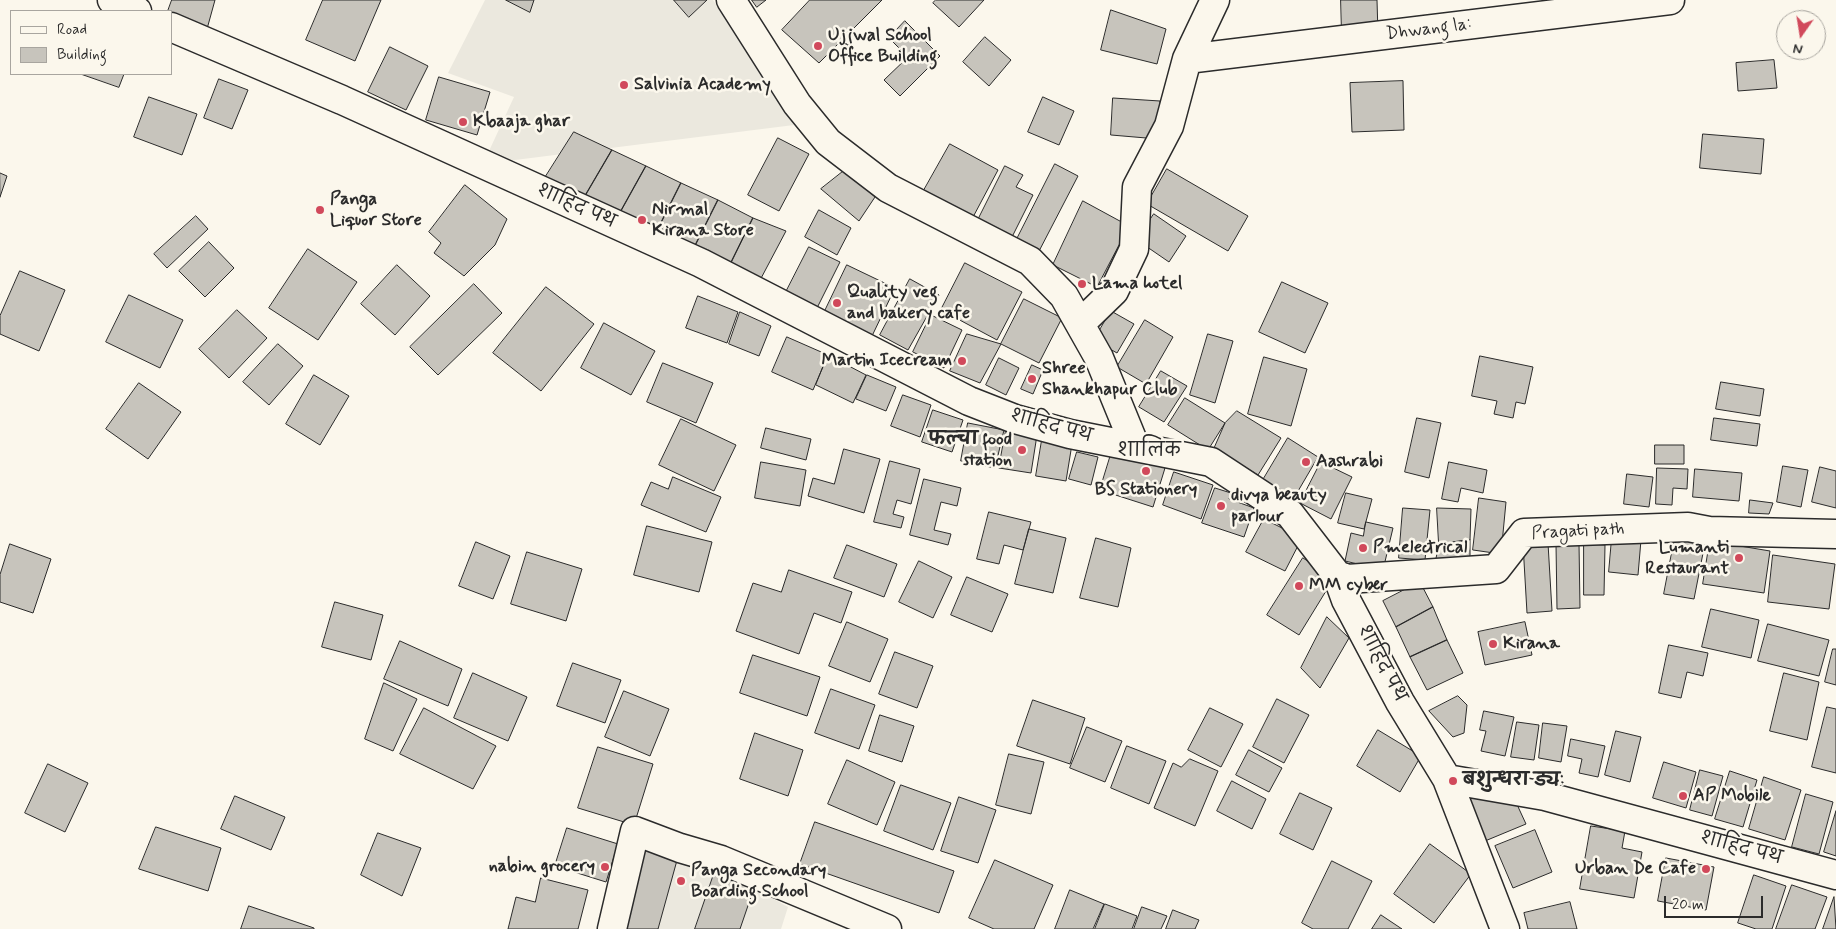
<!DOCTYPE html>
<meta charset="utf-8">
<style>
body{margin:0}
#map{position:relative;width:1836px;height:929px;overflow:hidden;background:#fbf7ec;font-family:Mynerve,sans-serif}
canvas{display:block}
.legend{position:absolute;left:10px;top:10px;width:162px;height:65px;box-sizing:border-box;background:#fbf7ec;border:1px solid #a8a59f;margin:0;padding:6px 9px;list-style:none;font-size:15px;color:#2b2b2b}
.legend li{display:flex;align-items:center;gap:10px;height:25px}
.legend b{width:25px;border:1px solid #a8a59f}
.north{position:absolute;left:1776px;top:10px;width:50px;height:50px;box-sizing:border-box;background:#fbf7ec;border:1px solid #a8a59f;border-radius:50%;rotate:193deg;font-size:14px;font-weight:700;line-height:20px;text-align:center;color:#2b2b2b}
.north::after{content:'';display:block;margin:auto;width:18px;height:22px;background:#d1495b;clip-path:polygon(50% 0,100% 100%,50% 72%,0 100%)}
.scale{position:absolute;left:1664px;top:896px;width:99px;height:22px;box-sizing:border-box;border:2px solid #2b2b2b;border-top:0;padding-left:6px;font-size:15px;line-height:18px;white-space:nowrap;color:#2b2b2b;-webkit-text-stroke:4px #fbf7ec;paint-order:stroke}
</style>
<div id="map">
<canvas width="1836" height="929"></canvas>
<ul class="legend">
<li><b style="height:6px;background:#fbf7ec"></b>Road</li>
<li><b style="height:14px;background:#c7c4bc"></b>Building</li>
</ul>
<div class="north">N</div>
<div class="scale">20 m</div>
</div>
<script>
const context = document.querySelector('canvas').getContext('2d');
context.lineJoin = 'round';
function paint(path, color) { context.fillStyle = color; context.fill(path, 'evenodd'); }
function trace(path, color, width, dash) { context.strokeStyle = color; context.lineWidth = width; context.lineCap = dash ? 'butt' : 'round'; context.setLineDash(dash || []); context.stroke(path); }
function label(font, color, halo, rows, align = 'center') {
  context.font = font + ' Mynerve,"Playpen Sans Deva",sans-serif'; context.lineWidth = 5; context.setLineDash([]); context.textBaseline = 'middle'; context.strokeStyle = halo; context.fillStyle = color; for (const [text, x, y, turn = 0] of rows) {
    context.save(); context.translate(x, y); context.rotate((+turn || 0) * Math.PI / 180); context.textAlign = isNaN(turn) ? turn : align; if (halo) context.strokeText(text, 0, 0); context.fillText(text, 0, 0); context.restore();
  }
}
paint(new Path2D(`
 M 485,0 L 713,0 L 794,125 L 483,164 L 514,97 L 448,73 Z
 M 679,853 L 714,874 L 754,888 L 788,907 L 781,929 L 615,929 Z`), '#ebe8de');
const building = new Path2D(`
 M 172,0 L 215,0 L 207,29 L 171,18 L 171,11 L 168,11 Z
 M 323,0 L 381,0 L 355,61 L 306,40 Z
 M 506,0 L 534,0 L 530,12 Z
 M 674,0 L 707,0 L 689,17 Z
 M 752,0 L 766,0 L 757,7 Z
 M 810,0 L 882,0 L 819,63 L 782,30 Z
 M 936,0 L 984,0 L 959,27 L 933,3 Z
 M 1341,0 L 1377,0 L 1378,34 L 1342,35 Z
 M 1111,10 L 1166,29 L 1157,64 L 1101,50 Z
 M 905,21 L 940,56 L 900,96 L 884,80 L 908,57 L 889,38 Z
 M 985,37 L 1011,60 L 989,86 L 963,62 Z
 M 390,47 L 428,66 L 406,110 L 368,92 Z
 M 1774,60 L 1777,88 L 1738,91 L 1736,63 Z
 M 81,74 L 124,74 L 119,87 Z
 M 439,77 L 490,92 L 477,135 L 426,120 Z
 M 219,79 L 248,90 L 232,129 L 204,118 Z
 M 1403,81 L 1404,130 L 1352,132 L 1350,83 Z
 M 149,97 L 197,114 L 182,155 L 134,137 Z
 M 1043,97 L 1074,111 L 1059,145 L 1028,132 Z
 M 1113,98 L 1160,101 L 1158,139 L 1111,135 Z
 M 574,132 L 612,150 L 581,203 L 541,184 Z
 M 1703,134 L 1764,139 L 1761,174 L 1700,168 Z
 M 778,138 L 809,154 L 779,211 L 748,195 Z
 M 950,144 L 998,170 L 972,219 L 923,192 Z
 M 612,150 L 646,166 L 616,220 L 581,203 Z
 M 1055,164 L 1078,176 L 1037,255 L 1015,243 Z
 M 646,166 L 681,183 L 654,237 L 616,220 Z
 M 1005,166 L 1023,175 L 1016,187 L 1033,195 L 1011,239 L 977,222 Z
 M 1167,169 L 1248,216 L 1228,251 L 1147,204 Z
 M 845,170 L 875,197 L 859,221 L 821,189 Z
 M 0,173 L 7,176 L 0,197 Z
 M 681,183 L 718,200 L 691,254 L 654,237 Z
 M 465,185 L 507,219 L 495,245 L 464,276 L 434,253 L 441,243 L 429,232 Z
 M 718,200 L 753,218 L 727,271 L 691,254 Z
 M 1083,201 L 1129,226 L 1097,287 L 1053,265 Z
 M 819,210 L 851,228 L 837,255 L 805,237 Z
 M 1154,214 L 1186,236 L 1169,262 L 1137,240 Z
 M 196,216 L 208,229 L 167,268 L 154,254 Z
 M 753,218 L 786,231 L 758,284 L 727,271 Z
 M 209,242 L 234,268 L 205,297 L 179,271 Z
 M 809,247 L 840,262 L 815,312 L 784,296 Z
 M 308,249 L 357,282 L 318,340 L 269,308 Z
 M 965,263 L 1022,292 L 997,340 L 941,310 Z
 M 397,265 L 430,296 L 395,335 L 361,304 Z
 M 847,265 L 895,288 L 872,336 L 824,313 Z
 M 20,271 L 65,290 L 39,351 L 0,334 L 0,316 Z
 M 910,279 L 939,295 L 908,350 L 880,335 Z
 M 1282,282 L 1328,303 L 1305,353 L 1259,332 Z
 M 474,284 L 502,313 L 438,375 L 410,347 Z
 M 546,287 L 594,324 L 541,391 L 493,353 Z
 M 129,295 L 183,320 L 160,368 L 106,342 Z
 M 698,296 L 738,312 L 727,343 L 686,328 Z
 M 1024,299 L 1062,318 L 1039,363 L 1001,344 Z
 M 237,310 L 267,338 L 229,378 L 199,349 Z
 M 1111,311 L 1134,324 L 1117,353 L 1094,340 Z
 M 740,312 L 771,326 L 759,356 L 729,344 Z
 M 931,315 L 962,330 L 944,368 L 913,352 Z
 M 1145,320 L 1173,337 L 1146,384 L 1117,367 Z
 M 604,323 L 655,351 L 631,395 L 581,368 Z
 M 967,334 L 1001,344 L 980,383 L 950,371 Z
 M 1208,334 L 1233,341 L 1215,403 L 1190,395 Z
 M 787,337 L 828,355 L 813,390 L 772,372 Z
 M 278,344 L 303,366 L 269,405 L 243,382 Z
 M 828,355 L 866,375 L 853,403 L 816,385 Z
 M 1480,356 L 1533,367 L 1525,404 L 1516,402 L 1513,418 L 1494,414 L 1497,401 L 1472,396 Z
 M 1264,357 L 1307,369 L 1291,426 L 1248,414 Z
 M 999,358 L 1019,368 L 1006,395 L 986,385 Z
 M 663,363 L 713,383 L 696,423 L 647,402 Z
 M 1032,365 L 1043,370 L 1033,394 L 1021,389 Z
 M 1161,371 L 1187,386 L 1164,422 L 1139,407 Z
 M 314,375 L 349,396 L 320,445 L 286,424 Z
 M 867,375 L 896,387 L 886,411 L 856,399 Z
 M 1721,382 L 1764,389 L 1760,416 L 1716,409 Z
 M 139,383 L 181,412 L 148,459 L 106,429 Z
 M 903,395 L 931,405 L 920,437 L 891,426 Z
 M 1185,398 L 1225,423 L 1208,450 L 1168,425 Z
 M 933,410 L 963,420 L 952,452 L 922,442 Z
 M 1237,411 L 1281,438 L 1258,475 L 1214,448 L 1225,423 Z
 M 1417,418 L 1441,423 L 1429,478 L 1405,472 Z
 M 1714,418 L 1760,424 L 1757,446 L 1711,440 Z
 M 681,419 L 736,445 L 714,491 L 659,465 Z
 M 968,423 L 1004,430 L 995,468 L 961,461 Z
 M 766,428 L 811,439 L 806,460 L 761,448 Z
 M 1006,430 L 1037,435 L 1031,473 L 999,468 Z
 M 1288,438 L 1318,457 L 1294,498 L 1263,480 Z
 M 1042,440 L 1072,444 L 1066,481 L 1036,476 Z
 M 1655,445 L 1684,445 L 1684,464 L 1655,464 Z
 M 844,449 L 880,459 L 864,513 L 808,496 L 813,478 L 834,484 Z
 M 1112,451 L 1165,468 L 1153,507 L 1100,490 Z
 M 1077,452 L 1098,457 L 1091,485 L 1069,479 Z
 M 890,461 L 920,469 L 911,504 L 897,500 L 893,514 L 904,517 L 901,528 L 874,522 Z
 M 761,462 L 806,470 L 800,506 L 755,498 Z
 M 1321,462 L 1352,477 L 1331,519 L 1300,503 Z
 M 1449,462 L 1487,470 L 1483,493 L 1461,488 L 1458,502 L 1442,499 Z
 M 1783,466 L 1808,470 L 1801,507 L 1777,502 Z
 M 1820,467 L 1836,471 L 1836,508 L 1812,502 Z
 M 1657,468 L 1688,469 L 1687,489 L 1673,488 L 1672,505 L 1656,504 Z
 M 1695,469 L 1742,473 L 1739,501 L 1693,497 Z
 M 1174,472 L 1213,485 L 1201,519 L 1163,505 Z
 M 1627,474 L 1653,477 L 1649,507 L 1624,504 Z
 M 673,477 L 721,497 L 706,532 L 641,505 L 651,482 L 668,489 Z
 M 924,479 L 961,488 L 957,506 L 941,502 L 934,530 L 951,534 L 948,545 L 910,535 Z
 M 1215,488 L 1231,493 L 1229,499 L 1254,508 L 1244,537 L 1202,523 Z
 M 1346,493 L 1372,499 L 1364,529 L 1338,523 Z
 M 1479,498 L 1506,502 L 1501,554 L 1473,550 Z
 M 1750,500 L 1773,503 L 1769,514 L 1749,513 Z
 M 1403,508 L 1430,510 L 1425,560 L 1399,558 Z
 M 1437,508 L 1471,509 L 1470,540 L 1439,544 Z
 M 989,512 L 1031,522 L 1023,550 L 1004,545 L 999,564 L 977,559 Z
 M 1264,519 L 1302,538 L 1285,571 L 1246,552 Z
 M 1366,522 L 1393,528 L 1383,570 L 1345,561 L 1351,533 L 1363,536 Z
 M 647,526 L 712,542 L 699,592 L 634,575 Z
 M 1029,529 L 1066,538 L 1053,593 L 1015,584 Z
 M 1675,537 L 1705,543 L 1694,599 L 1664,594 Z
 M 1096,538 L 1131,548 L 1118,607 L 1080,598 Z
 M 1612,538 L 1641,540 L 1638,575 L 1609,572 Z
 M 1470,540 L 1470,565 L 1435,563 L 1439,544 Z
 M 1710,541 L 1770,551 L 1764,593 L 1703,584 Z
 M 476,542 L 510,556 L 493,599 L 459,586 Z
 M 1548,543 L 1552,611 L 1527,613 L 1523,544 Z
 M 1579,543 L 1580,608 L 1557,609 L 1556,544 Z
 M 10,544 L 51,559 L 33,613 L 0,602 L 0,575 Z
 M 1584,544 L 1605,545 L 1604,595 L 1584,595 Z
 M 847,545 L 897,564 L 884,597 L 834,578 Z
 M 527,552 L 582,569 L 566,621 L 511,604 Z
 M 1773,555 L 1835,564 L 1829,609 L 1768,602 Z
 M 1303,558 L 1334,578 L 1299,635 L 1267,615 Z
 M 919,561 L 952,577 L 933,618 L 899,602 Z
 M 789,570 L 852,592 L 841,623 L 814,613 L 799,654 L 736,631 L 753,583 L 781,592 Z
 M 967,577 L 1008,594 L 992,632 L 951,615 Z
 M 1420,582 L 1433,607 L 1396,627 L 1383,601 Z
 M 335,602 L 383,615 L 371,660 L 322,647 Z
 M 1433,607 L 1447,640 L 1410,657 L 1396,627 Z
 M 1711,609 L 1759,620 L 1751,658 L 1702,647 Z
 M 1327,617 L 1349,638 L 1320,688 L 1301,668 Z
 M 847,622 L 888,639 L 870,682 L 829,666 Z
 M 1525,622 L 1532,655 L 1485,665 L 1478,632 Z
 M 1768,624 L 1829,640 L 1819,676 L 1758,661 Z
 M 1447,640 L 1463,673 L 1427,690 L 1410,657 Z
 M 400,641 L 462,669 L 448,706 L 384,679 Z
 M 1669,645 L 1708,653 L 1703,676 L 1687,672 L 1681,698 L 1659,693 Z
 M 1833,649 L 1836,649 L 1836,685 L 1825,682 Z
 M 895,652 L 933,666 L 917,708 L 879,694 Z
 M 753,655 L 820,677 L 807,716 L 740,693 Z
 M 573,663 L 621,680 L 605,723 L 557,706 Z
 M 473,673 L 527,697 L 508,741 L 454,718 Z
 M 1784,673 L 1819,682 L 1807,740 L 1770,731 Z
 M 384,683 L 417,699 L 393,751 L 365,739 Z
 M 831,689 L 875,705 L 859,749 L 815,733 Z
 M 624,691 L 669,709 L 650,756 L 605,737 Z
 M 1458,696 L 1467,705 L 1464,733 L 1453,737 L 1429,711 Z
 M 1277,699 L 1309,715 L 1284,763 L 1253,747 Z
 M 1033,700 L 1085,718 L 1070,764 L 1017,746 Z
 M 1827,707 L 1836,709 L 1836,773 L 1812,767 Z
 M 424,708 L 496,746 L 473,789 L 400,754 Z
 M 1210,708 L 1243,724 L 1221,767 L 1188,750 Z
 M 1484,711 L 1514,717 L 1505,756 L 1481,751 L 1486,731 L 1480,730 Z
 M 880,715 L 914,726 L 902,762 L 869,751 Z
 M 1517,722 L 1539,725 L 1534,760 L 1511,757 Z
 M 1543,723 L 1567,726 L 1561,762 L 1539,758 Z
 M 1087,727 L 1122,741 L 1105,782 L 1070,768 Z
 M 1378,730 L 1421,756 L 1400,792 L 1357,766 Z
 M 1616,731 L 1641,737 L 1630,782 L 1605,775 Z
 M 755,733 L 803,750 L 788,796 L 740,779 Z
 M 1571,739 L 1605,746 L 1598,777 L 1579,773 L 1582,759 L 1568,756 Z
 M 1127,746 L 1166,761 L 1149,804 L 1111,788 Z
 M 598,747 L 653,764 L 634,825 L 578,808 Z
 M 1249,750 L 1282,768 L 1269,792 L 1236,775 Z
 M 1009,754 L 1044,762 L 1031,814 L 996,805 Z
 M 1190,759 L 1218,771 L 1195,826 L 1154,808 L 1173,763 L 1181,767 Z
 M 847,760 L 895,782 L 877,825 L 828,804 Z
 M 1664,762 L 1696,772 L 1686,808 L 1653,798 Z
 M 48,764 L 88,783 L 65,832 L 25,813 Z
 M 1700,770 L 1723,776 L 1712,816 L 1690,810 Z
 M 1730,771 L 1757,780 L 1743,827 L 1715,819 Z
 M 1764,777 L 1801,790 L 1785,840 L 1749,829 Z
 M 1232,781 L 1266,799 L 1252,829 L 1217,811 Z
 M 901,785 L 951,803 L 933,850 L 884,831 Z
 M 1465,790 L 1514,798 L 1526,824 L 1485,841 Z
 M 1300,793 L 1332,808 L 1313,850 L 1280,834 Z
 M 1806,794 L 1833,802 L 1819,854 L 1792,847 Z
 M 235,796 L 285,817 L 271,850 L 221,829 Z
 M 959,797 L 996,810 L 978,863 L 941,851 Z
 M 1836,811 L 1836,856 L 1824,852 Z
 M 815,822 L 954,871 L 939,913 L 800,864 Z
 M 1591,826 L 1625,831 L 1622,848 L 1642,852 L 1634,898 L 1580,889 Z
 M 156,827 L 221,848 L 208,891 L 139,869 Z
 M 567,828 L 618,844 L 606,882 L 555,866 Z
 M 1535,830 L 1552,872 L 1513,888 L 1495,846 Z
 M 378,833 L 421,848 L 402,896 L 361,875 Z
 M 640,842 L 679,853 L 658,929 L 615,929 Z
 M 1430,844 L 1471,874 L 1434,923 L 1394,894 Z
 M 1666,858 L 1714,867 L 1706,910 L 1658,901 Z
 M 995,860 L 1053,885 L 1034,929 L 994,929 L 969,918 Z
 M 1332,861 L 1372,881 L 1348,929 L 1313,929 L 1302,923 Z
 M 714,874 L 754,888 L 740,929 L 695,929 Z
 M 1754,875 L 1786,886 L 1772,929 L 1756,929 L 1738,923 Z
 M 541,878 L 588,890 L 578,929 L 508,929 L 516,897 L 535,902 Z
 M 1792,885 L 1827,897 L 1815,929 L 1776,929 Z
 M 1070,890 L 1104,904 L 1093,929 L 1055,929 Z
 M 1834,897 L 1836,929 L 1823,929 Z
 M 1570,902 L 1577,929 L 1528,929 L 1524,913 Z
 M 1105,904 L 1137,916 L 1132,929 L 1095,929 Z
 M 249,906 L 314,928 L 314,929 L 241,929 Z
 M 1142,907 L 1167,916 L 1161,929 L 1134,929 Z
 M 1173,910 L 1199,920 L 1195,929 L 1166,929 Z
 M 1381,915 L 1402,929 L 1372,929 Z`);
paint(building, '#c7c4bc');
trace(building, '#2b2b2b', 1);
const minor = new Path2D(`
 M 112,0 L 137,11
 M 731,0 L 797,104 L 828,142 L 888,188 L 1030,261 L 1064,296 L 1099,358 L 1135,446
 M 171,27 L 342,100 L 701,263 L 969,401 L 1015,419 L 1070,434 L 1211,462 L 1290,514 L 1337,575 L 1346,600 L 1400,702 L 1447,779 L 1505,929
 M 1187,59 L 1670,0
 M 1081,323 L 1114,291 L 1134,249 L 1137,187 L 1169,126 L 1187,59 L 1215,0
 M 1337,575 L 1347,579 L 1496,569 L 1524,533 L 1688,527 L 1709,531 L 1836,534
 M 1447,779 L 1545,796 L 1836,875
 M 612,929 L 635,831 L 680,848 L 721,860 L 887,929`);
trace(minor, '#2b2b2b', 31);
trace(minor, '#fbf7ec', 28);
for (const [x, y, r, color] of [
 [818,46,5,"#d1495b"],
 [624,85,5,"#d1495b"],
 [463,122,5,"#d1495b"],
 [320,210,5,"#d1495b"],
 [642,220,5,"#d1495b"],
 [1082,284,5,"#d1495b"],
 [837,303,5,"#d1495b"],
 [962,361,5,"#d1495b"],
 [1032,379,5,"#d1495b"],
 [1022,450,5,"#d1495b"],
 [1306,462,5,"#d1495b"],
 [1146,471,5,"#d1495b"],
 [1221,506,5,"#d1495b"],
 [1363,548,5,"#d1495b"],
 [1739,558,5,"#d1495b"],
 [1299,586,5,"#d1495b"],
 [1493,644,5,"#d1495b"],
 [1453,781,5,"#d1495b"],
 [1683,796,5,"#d1495b"],
 [605,867,5,"#d1495b"],
 [1706,869,5,"#d1495b"],
 [681,881,5,"#d1495b"]
]) { const dot = new Path2D(); dot.arc(x, y, r, 0, 2 * Math.PI); context.fillStyle = color; context.fill(dot); trace(dot, '#fbf7ec', 2); }
label('18px', '#2b2b2b', '#fbf7ec', [
 ["Dhwang la:",1429,30,-7],
 ["शाहिद पथ",576,207,24],
 ["शाहिद पथ",1051,427,15],
 ["Pragati path",1578,532,-3],
 ["शाहिद पथ",1381,664,62],
 ["शाहिद पथ",1741,849,15]
]);
label('bold 18px', '#2b2b2b', '#fbf7ec', [
 ["Ujjwal School",828,36],
 ["Office Building",828,57],
 ["Salvinia Academy",634,85],
 ["Kbaaja ghar",473,122],
 ["Panga",330,200],
 ["Liquor Store",330,221],
 ["Nirmal",652,210],
 ["Kirana Store",652,231],
 ["Lama hotel",1092,284],
 ["Quality veg",847,293],
 ["and bakery cafe",847,314],
 ["Martin Icecream",952,361,"right"],
 ["Shree",1042,369],
 ["Shankhapur Club",1042,390],
 ["फल्चा food",1012,440,"right"],
 ["station",1012,461,"right"],
 ["Aashrabi",1316,462],
 ["BS Stationery",1146,490,"center"],
 ["divya beauty",1231,496],
 ["parlour",1231,517],
 ["Pmelectrical",1373,548],
 ["Lumanti",1729,548,"right"],
 ["Restaurant",1729,569,"right"],
 ["MM cyber",1309,586],
 ["Kirana",1503,644],
 ["बशुन्धरा ड्य:",1463,781],
 ["AP Mobile",1693,796],
 ["nabin grocery",595,867,"right"],
 ["Urban De Cafe",1696,869,"right"],
 ["Panga Secondary",691,871],
 ["Boarding School",691,892]
], 'left');
label('19px', '#2b2b2b', '#fbf7ec', [
 ["शालिक",1149,452]
]);
</script>
